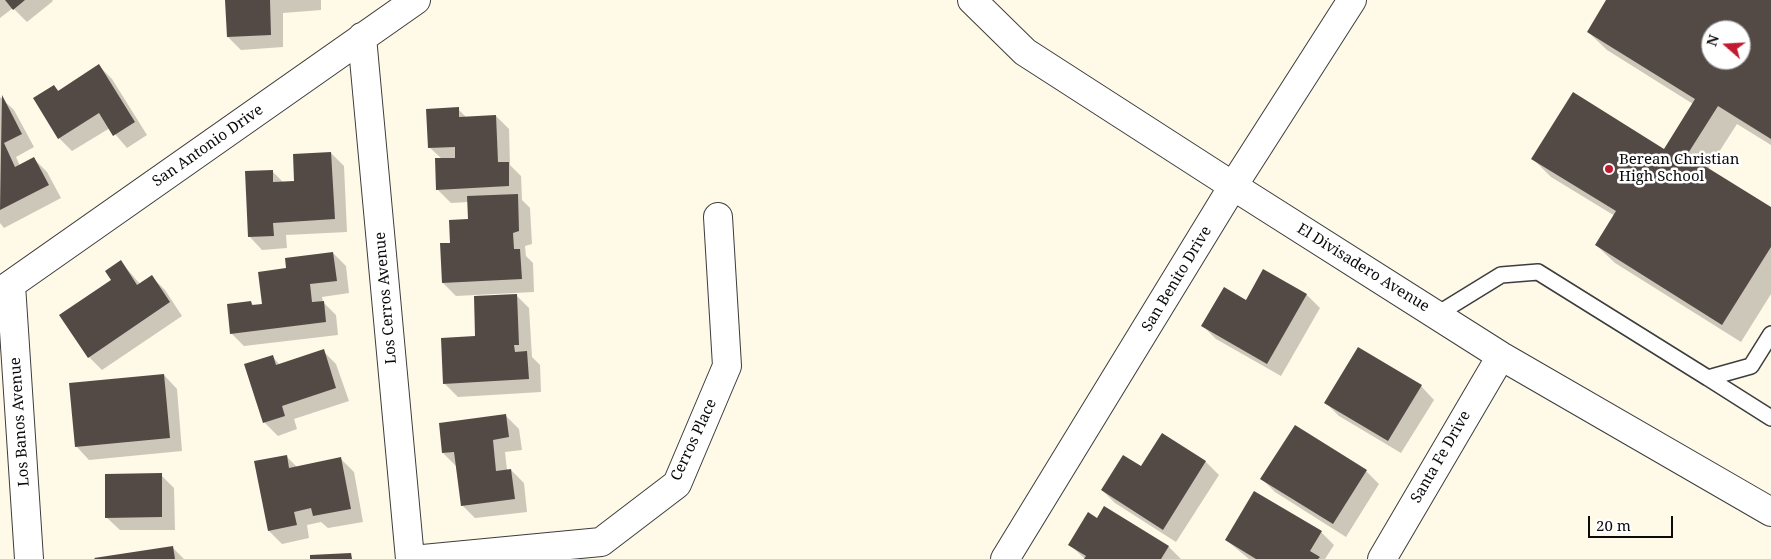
<!DOCTYPE html>
<style>
body{margin:0}
#map{position:relative;width:1771px;height:559px;overflow:hidden;background:#fff9e8;font-family:"Noto Serif",serif}
canvas{display:block}
.north{position:absolute;left:1701px;top:20px;width:50px;height:50px;box-sizing:border-box;background:#fff;border:1px solid #9d9d9d;border-radius:50%;rotate:289deg;font-size:14px;font-weight:700;line-height:20px;text-align:center;color:#0a0a0a}
.north::after{content:'';display:block;margin:auto;width:18px;height:22px;background:#c11b31;clip-path:polygon(50% 0,100% 100%,50% 72%,0 100%)}
.scale{position:absolute;left:1588px;top:516px;width:85px;height:22px;box-sizing:border-box;border:2px solid #0a0a0a;border-top:0;padding-left:6px;font-size:15px;line-height:18px;white-space:nowrap;color:#0a0a0a;-webkit-text-stroke:4px #fff;paint-order:stroke}
</style>
<div id="map">
<canvas width="1771" height="559"></canvas>
<div class="north">N</div>
<div class="scale">20 m</div>
</div>
<script>
const context = document.querySelector('canvas').getContext('2d');
context.lineJoin = 'round';
function paint(path, color) { context.fillStyle = color; context.fill(path, 'evenodd'); }
function trace(path, color, width, dash) { context.strokeStyle = color; context.lineWidth = width; context.lineCap = dash ? 'butt' : 'round'; context.setLineDash(dash || []); context.stroke(path); }
function label(font, color, halo, rows, align = 'center') {
  context.font = font + ' "Noto Serif",serif'; context.lineWidth = 5; context.setLineDash([]); context.textBaseline = 'middle'; context.strokeStyle = halo; context.fillStyle = color; for (const [text, x, y, turn = 0] of rows) {
    context.save(); context.translate(x, y); context.rotate((+turn || 0) * Math.PI / 180); context.textAlign = isNaN(turn) ? turn : align; if (halo) context.strokeText(text, 0, 0); context.fillText(text, 0, 0); context.restore();
  }
}
paint(new Path2D(`
 M 0,0 L 52,0 L 53,1 L 27,22 L 13,8 L 0,18 Z
 M 226,0 L 321,0 L 321,10 L 283,13 L 283,47 L 241,50 L 228,37 Z
 M 1608,0 L 1771,0 L 1771,145 L 1737,124 L 1708,169 L 1771,209 L 1771,294 L 1741,342 L 1615,263 L 1596,245 L 1615,216 L 1551,177 L 1533,159 L 1664,150 L 1693,104 L 1607,50 L 1588,32 ZM 1711,30 L 1741,30 L 1741,60 L 1711,60 Z
 M 99,66 L 112,79 L 147,135 L 127,148 L 110,128 L 72,151 L 59,138 L 54,86 L 59,91 Z
 M 0,97 L 14,110 L 34,147 L 16,157 L 20,166 L 34,159 L 47,172 L 61,198 L 4,228 L 0,223 Z
 M 458,109 L 467,118 L 496,116 L 509,129 L 510,165 L 521,176 L 522,200 L 530,208 L 532,244 L 525,246 L 526,256 L 533,263 L 534,292 L 456,296 L 443,283 L 451,244 L 469,220 L 468,202 L 451,203 L 438,190 L 442,159 L 429,147 Z
 M 331,153 L 344,166 L 347,232 L 286,235 L 287,248 L 262,250 L 249,236 L 272,171 L 284,183 L 296,182 Z
 M 333,253 L 346,266 L 349,293 L 322,297 L 323,302 L 336,315 L 338,335 L 244,346 L 231,333 L 251,302 L 254,306 L 263,305 L 287,269 Z
 M 121,262 L 140,284 L 152,277 L 165,290 L 182,316 L 102,370 L 89,357 L 113,280 Z
 M 1264,271 L 1307,295 L 1320,308 L 1281,376 L 1216,339 L 1203,326 L 1246,301 Z
 M 516,295 L 529,308 L 532,357 L 540,365 L 541,392 L 458,397 L 445,384 L 477,338 Z
 M 323,351 L 336,364 L 349,401 L 294,419 L 297,429 L 278,436 L 265,423 L 245,365 L 272,356 L 280,365 Z
 M 164,375 L 177,389 L 182,451 L 89,460 L 76,446 Z
 M 1421,386 L 1434,400 L 1401,453 L 1339,416 L 1326,403 Z
 M 506,416 L 519,429 L 522,450 L 505,452 L 507,470 L 511,470 L 524,483 L 527,512 L 475,518 L 462,505 L 456,466 L 443,453 Z
 M 1162,434 L 1206,462 L 1219,475 L 1176,542 L 1115,503 L 1102,490 L 1141,468 Z
 M 286,456 L 297,467 L 341,459 L 354,472 L 363,522 L 328,528 L 321,522 L 307,525 L 309,538 L 282,544 L 269,531 Z
 M 1366,471 L 1379,484 L 1346,537 L 1275,492 L 1262,479 Z
 M 161,475 L 174,488 L 175,530 L 120,530 L 106,517 Z
 M 1097,519 L 1168,546 L 1181,559 L 1085,559 L 1070,545 Z
 M 1321,532 L 1334,545 L 1325,559 L 1249,559 L 1226,540 Z
 M 173,548 L 184,559 L 95,559 Z`), '#0003');
paint(new Path2D(`
 M 5,0 L 25,0 L 13,10 Z
 M 225,0 L 270,0 L 271,35 L 227,37 Z
 M 1606,0 L 1771,0 L 1771,139 L 1718,106 L 1687,155 L 1771,207 L 1771,247 L 1722,325 L 1595,245 L 1616,211 L 1531,159 L 1573,92 L 1664,149 L 1695,99 L 1587,32 ZM 1711,30 L 1741,30 L 1741,60 L 1711,60 Z
 M 99,64 L 135,122 L 113,136 L 99,113 L 58,139 L 33,98 L 54,85 L 58,91 Z
 M 2,95 L 22,134 L 4,143 L 15,167 L 34,157 L 49,185 L 0,210 Z
 M 459,107 L 459,117 L 496,115 L 498,162 L 509,162 L 509,186 L 436,190 L 435,158 L 455,158 L 455,147 L 428,148 L 426,109 Z
 M 331,152 L 335,219 L 273,223 L 274,236 L 248,237 L 245,171 L 273,170 L 273,182 L 294,181 L 293,154 Z
 M 518,194 L 519,231 L 513,233 L 514,249 L 520,249 L 522,279 L 442,283 L 440,243 L 450,243 L 449,220 L 468,219 L 467,196 Z
 M 333,252 L 337,281 L 310,284 L 312,302 L 324,301 L 326,322 L 230,334 L 227,304 L 251,301 L 252,305 L 262,304 L 258,272 L 286,268 L 285,258 Z
 M 121,260 L 137,285 L 152,275 L 170,302 L 88,358 L 59,315 L 111,280 L 105,271 Z
 M 1263,269 L 1307,294 L 1267,364 L 1201,326 L 1224,287 L 1246,300 Z
 M 517,294 L 519,345 L 514,345 L 515,352 L 527,351 L 529,379 L 443,384 L 441,338 L 475,336 L 474,296 Z
 M 1358,347 L 1422,385 L 1388,441 L 1324,403 Z
 M 324,349 L 336,388 L 282,406 L 285,416 L 263,423 L 244,364 L 273,355 L 276,365 Z
 M 164,374 L 170,438 L 75,447 L 69,383 Z
 M 506,414 L 509,437 L 493,440 L 496,471 L 511,469 L 515,499 L 461,506 L 454,452 L 442,453 L 439,423 Z
 M 1295,425 L 1367,470 L 1333,524 L 1260,479 Z
 M 1162,433 L 1206,461 L 1163,530 L 1101,490 L 1123,455 L 1141,466 Z
 M 287,455 L 289,468 L 341,457 L 351,509 L 313,516 L 311,508 L 294,512 L 297,525 L 268,531 L 254,461 Z
 M 162,473 L 162,517 L 105,518 L 105,474 Z
 M 1254,491 L 1322,531 L 1310,551 L 1320,557 L 1318,559 L 1256,559 L 1225,540 Z
 M 1104,506 L 1169,546 L 1161,559 L 1084,559 L 1086,556 L 1068,545 L 1088,512 L 1097,518 Z
 M 173,546 L 175,559 L 95,559 L 94,558 Z
 M 351,553 L 352,559 L 310,559 L 310,555 Z`), '#534a46');
const lane = new Path2D(`
 M 1436,315 L 1501,275 L 1538,272 L 1708,378 L 1751,366 L 1771,334
 M 1708,378 L 1771,418`);
const street = new Path2D(`
 M 972,0 L 1025,52 L 1233,186 L 1501,356 L 1771,512
 M 362,37 L 410,559
 M 11,285 L 29,559
 M 0,292 L 416,0
 M 423,559 L 601,542 L 677,484 L 727,366 L 718,217
 M 1005,559 L 1233,186 L 1352,0
 M 1382,559 L 1501,356`);
trace(lane, '#3d3d3d', 18);
trace(street, '#3d3d3d', 30);
trace(lane, '#fff', 15);
trace(street, '#fff', 28);
for (const [x, y, r, color] of [
 [1609,169,5,"#c11b31"]
]) { const dot = new Path2D(); dot.arc(x, y, r, 0, 2 * Math.PI); context.fillStyle = color; context.fill(dot); trace(dot, '#fff', 2); }
label('15px', '#0a0a0a', '#fff', [
 ["San Antonio Drive",208,146,-35],
 ["El Divisadero Avenue",1363,268,32],
 ["San Benito Drive",1177,279,-59],
 ["Los Cerros Avenue",386,298,-95],
 ["Los Banos Avenue",20,422,-94],
 ["Cerros Place",694,440,-65],
 ["Santa Fe Drive",1441,457,-60]
]);
label('15px', '#0a0a0a', '#fff', [
 ["Berean Christian",1619,160],
 ["High School",1619,177]
], 'left');
</script>
